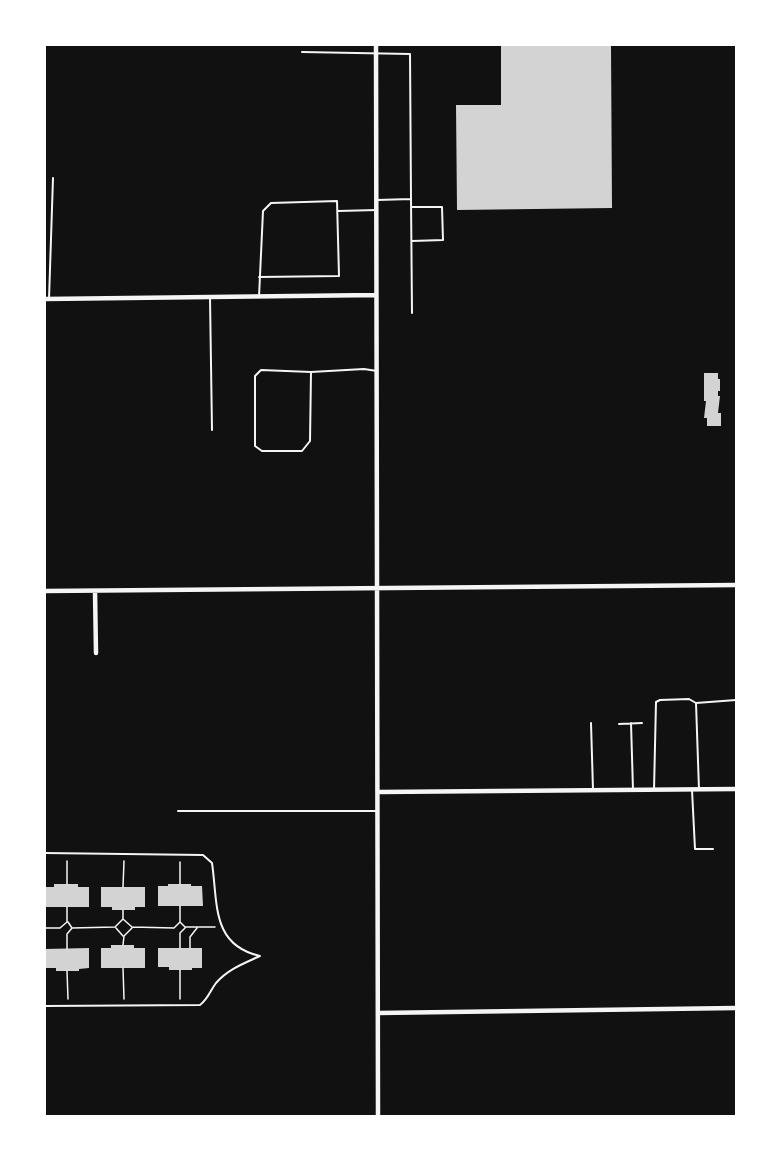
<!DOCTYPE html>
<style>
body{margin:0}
#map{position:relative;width:781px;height:1161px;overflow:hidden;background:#111;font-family:Signika,sans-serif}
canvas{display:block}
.frame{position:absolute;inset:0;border:46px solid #fff;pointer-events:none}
</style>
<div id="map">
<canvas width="781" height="1161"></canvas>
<div class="frame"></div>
</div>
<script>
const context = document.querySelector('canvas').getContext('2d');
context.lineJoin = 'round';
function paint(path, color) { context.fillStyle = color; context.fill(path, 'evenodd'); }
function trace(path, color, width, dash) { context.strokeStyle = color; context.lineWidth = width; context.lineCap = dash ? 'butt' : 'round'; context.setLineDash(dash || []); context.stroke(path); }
paint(new Path2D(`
 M 501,45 L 611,45 L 612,208 L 457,210 L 456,105 L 501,105 Z
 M 704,373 L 718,373 L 718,379 L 720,379 L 720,391 L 718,391 L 718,396 L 720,396 L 718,413 L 721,413 L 721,426 L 707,426 L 707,418 L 704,418 L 706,401 L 704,401 Z
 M 54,884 L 78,884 L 78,887 L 89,887 L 89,907 L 45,907 L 45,887 L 54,887 Z
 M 168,884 L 191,884 L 191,886 L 202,886 L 203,906 L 158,906 L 158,886 L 168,886 Z
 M 101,887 L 145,887 L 145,907 L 135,907 L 135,910 L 112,910 L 112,907 L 101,907 Z
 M 111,945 L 134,945 L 134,948 L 145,948 L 145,968 L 101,968 L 101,948 L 111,948 Z
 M 89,948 L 89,968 L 79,969 L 79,971 L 56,971 L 56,968 L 45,968 L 45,949 Z
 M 158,948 L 202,948 L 202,968 L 192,968 L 192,970 L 169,970 L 169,967 L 158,967 Z`), '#d3d3d3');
trace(new Path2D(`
 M 67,884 L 67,861
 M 180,884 L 180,862
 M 123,887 L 124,861
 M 180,906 L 180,922 L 185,927 L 215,927
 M 123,919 L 132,927 L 174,928 L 180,922
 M 45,928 L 60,928 L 67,922 L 67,907
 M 72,928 L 115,927 L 123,919 L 123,910
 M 116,928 L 123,936
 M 123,945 L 124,936 L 132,928
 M 180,948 L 180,933 L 185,928
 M 190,948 L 190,937 L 197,928
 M 67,949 L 67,934 L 72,928 L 68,922
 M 123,968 L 124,999
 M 180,970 L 180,999
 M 67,971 L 68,999`), '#f5f5f5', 1.5);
trace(new Path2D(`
 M 302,52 L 410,54 L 411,199 L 377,200
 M 411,199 L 412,313
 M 411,207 L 442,207 L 443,240 L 412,241
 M 338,211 L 377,210
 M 259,297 L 263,211 L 271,203 L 337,201 L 339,276 L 259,277
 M 210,298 L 212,430
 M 49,299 L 53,178
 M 311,372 L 261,370 L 255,376 L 255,446 L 262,451 L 302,451 L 310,441 L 311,372 L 364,369 L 377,371
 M 696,703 L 736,700
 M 591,723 L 593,790
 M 631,723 L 633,790
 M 619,724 L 642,723
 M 654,790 L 656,702 L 660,700 L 689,699 L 696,703 L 699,790
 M 692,790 L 695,849 L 713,849
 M 178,811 L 376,811
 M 45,853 L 203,855 L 212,863 C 218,903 211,945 260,956
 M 45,1006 L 200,1005 C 208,999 210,991 216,983 C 228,969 245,963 260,956`), '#f5f5f5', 2);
trace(new Path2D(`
 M 376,45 L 378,1116
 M 45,299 L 376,295
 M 45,591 L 736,585
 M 95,591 L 96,653
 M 379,792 L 736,789
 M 378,1013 L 736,1008`), '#f5f5f5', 4.5);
</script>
